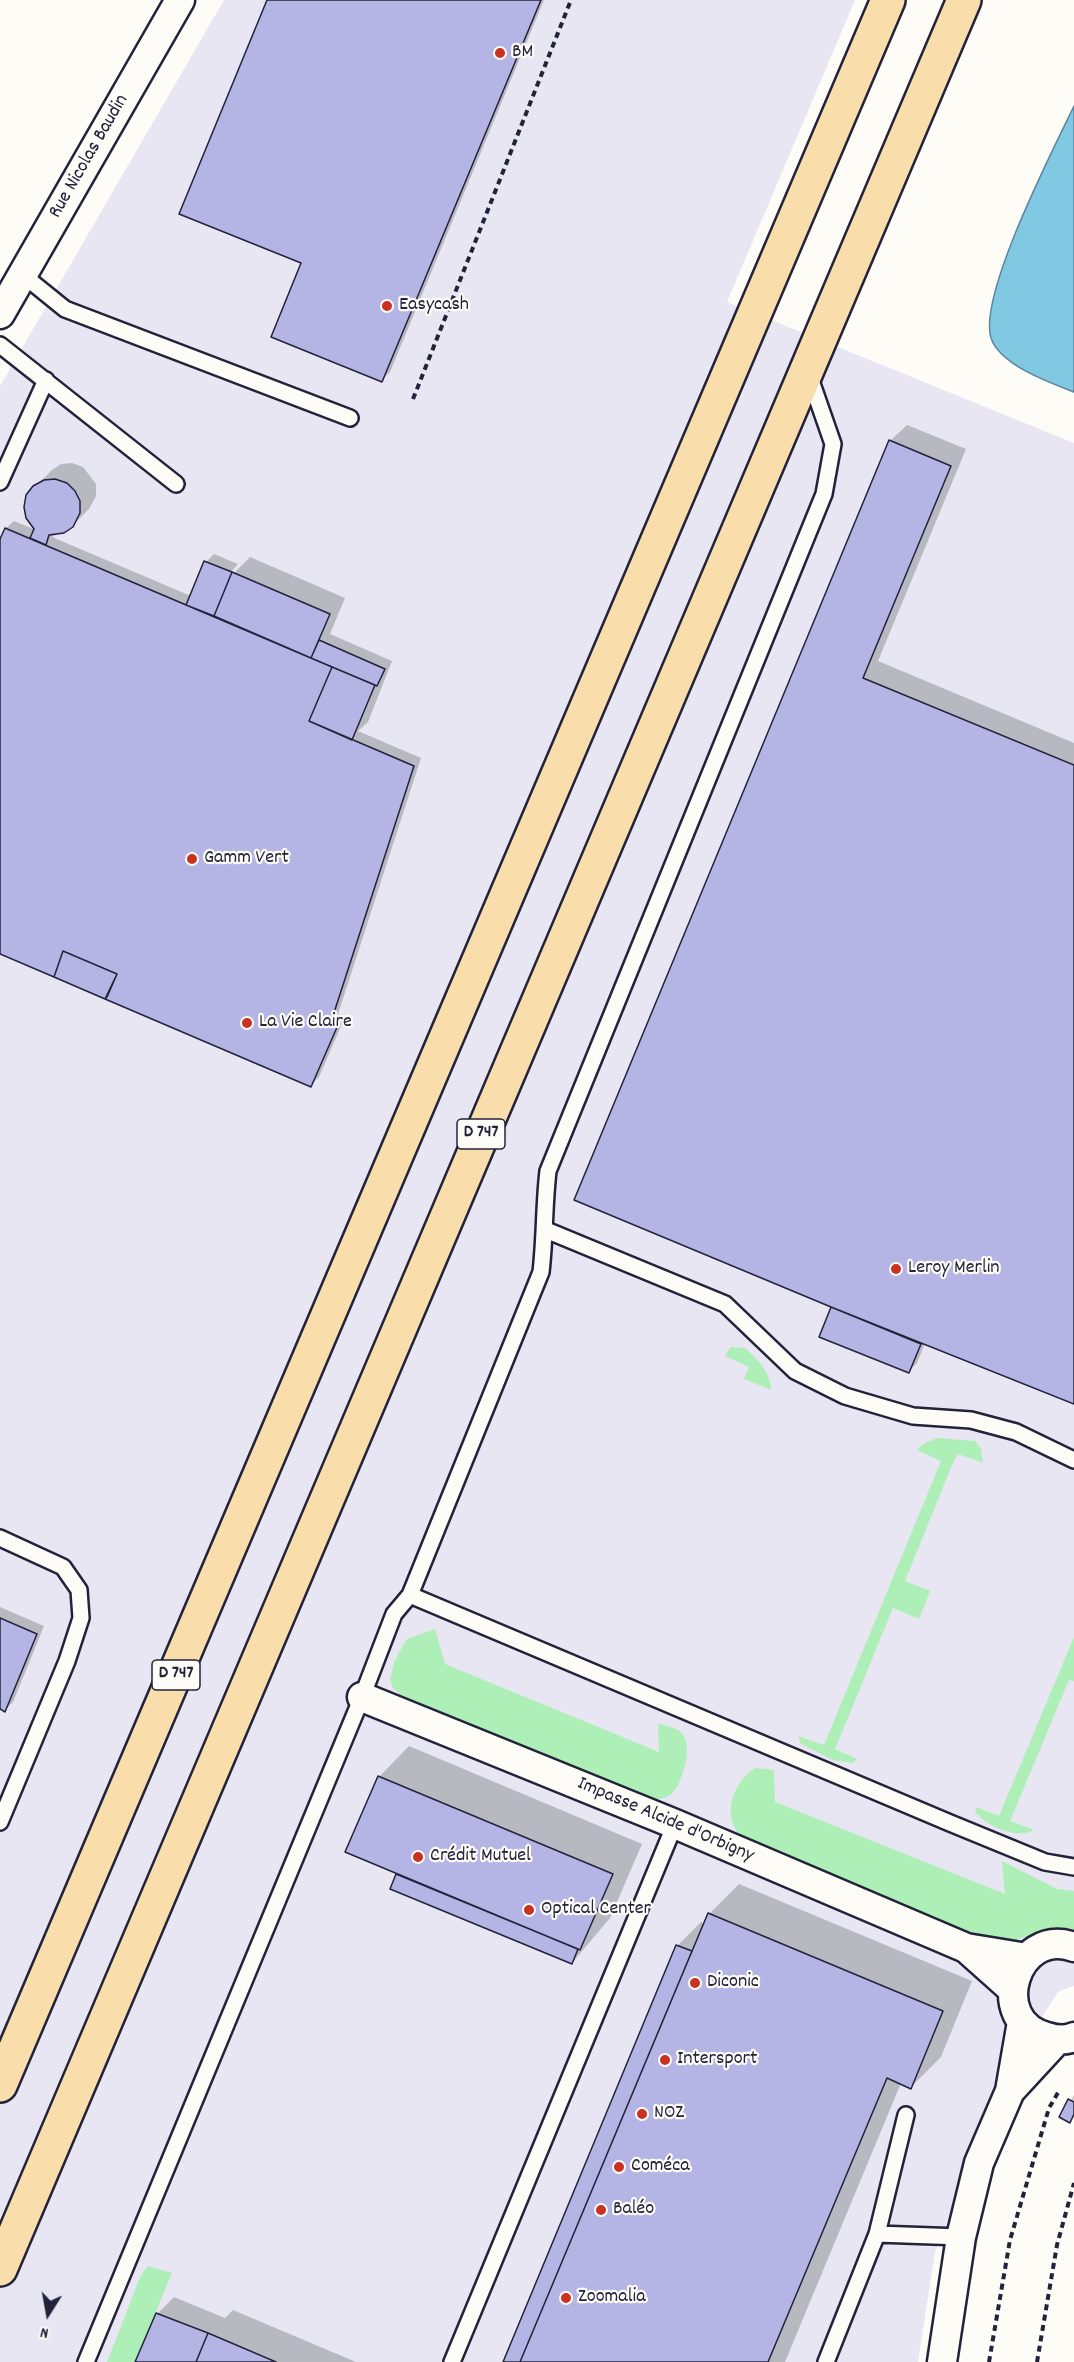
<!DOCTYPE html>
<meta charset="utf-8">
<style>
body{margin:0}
#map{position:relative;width:1074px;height:2362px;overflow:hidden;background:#fdfcf7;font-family:Dekko,sans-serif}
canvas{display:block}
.north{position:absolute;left:18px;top:2284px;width:60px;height:60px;-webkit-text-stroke:4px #fdfcf7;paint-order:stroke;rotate:191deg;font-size:16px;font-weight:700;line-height:24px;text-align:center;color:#22223b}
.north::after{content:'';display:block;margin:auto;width:21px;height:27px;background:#22223b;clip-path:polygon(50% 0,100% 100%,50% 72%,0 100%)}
</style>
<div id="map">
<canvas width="1074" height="2362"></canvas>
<div class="north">N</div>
</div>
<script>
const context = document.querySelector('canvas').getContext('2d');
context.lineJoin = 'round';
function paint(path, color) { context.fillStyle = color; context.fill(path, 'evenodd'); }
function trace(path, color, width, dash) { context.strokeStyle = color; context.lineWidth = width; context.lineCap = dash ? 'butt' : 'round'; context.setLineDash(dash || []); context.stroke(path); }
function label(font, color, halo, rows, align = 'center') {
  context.font = font + ' Dekko,sans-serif'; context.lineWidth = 4.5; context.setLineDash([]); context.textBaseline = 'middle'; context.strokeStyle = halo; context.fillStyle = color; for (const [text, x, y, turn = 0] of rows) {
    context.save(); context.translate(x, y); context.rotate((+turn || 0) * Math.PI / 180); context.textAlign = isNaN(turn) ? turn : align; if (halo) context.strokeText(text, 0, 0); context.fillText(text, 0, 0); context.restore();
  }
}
paint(new Path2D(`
 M 224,0 L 855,0 L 727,302 L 1074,443 L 1074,1986 L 1059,1991 L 1011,2064 L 935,2252 L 918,2362 L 0,2362 L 0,386 Z`), '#e7e6f2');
paint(new Path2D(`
 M 731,1347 L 745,1348 C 758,1360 771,1372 771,1390 L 744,1379 L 749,1367 L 725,1356 Z
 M 937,1438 L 975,1441 L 981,1449 L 983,1463 L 958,1454 L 952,1465 L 905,1581 L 930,1591 L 919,1619 L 893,1608 L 835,1749 L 857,1759 L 852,1763 L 833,1760 L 801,1744 L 798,1736 L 824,1745 L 941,1461 L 917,1450 L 923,1444 Z
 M 435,1629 L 445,1664 L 659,1752 L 658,1723 C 666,1726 679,1728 683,1735 C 693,1747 682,1787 670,1795 C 660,1801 653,1799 642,1798 L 401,1695 L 393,1688 L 390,1679 L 395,1660 L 407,1639 Z
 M 1074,1637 L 1074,1681 L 1069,1680 L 1010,1821 L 1034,1830 C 1017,1840 987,1826 975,1812 L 976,1807 L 999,1816 Z
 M 755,1768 L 774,1770 L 775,1802 L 1005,1894 L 1002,1861 L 1057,1889 L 1074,1891 L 1074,1932 L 1043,1933 L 1004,1942 L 983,1940 L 743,1838 C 720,1818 732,1783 755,1768 Z
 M 148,2266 L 172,2273 L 135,2362 L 107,2362 L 141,2275 Z`), '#aeefb8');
const water = new Path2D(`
 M 1074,106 L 1074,392 C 1050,383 1000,365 991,338 C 978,295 1053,150 1074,106 Z`);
paint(water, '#81c8e2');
trace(water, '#5b869f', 1.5);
paint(new Path2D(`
 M 269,0 L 544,0 L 390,372 L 382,380 L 303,262 Z
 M 907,425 L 966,449 L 878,661 L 1074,743 L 1074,1402 L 925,1343 L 917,1363 L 909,1371 L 821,1336 L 833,1306 L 576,1199 L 890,441 Z
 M 72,463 L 83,467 L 96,484 L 96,496 L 89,509 L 72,526 L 52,537 L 191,596 L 206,562 L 214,554 L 238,564 L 229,574 L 233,574 L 250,557 L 345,598 L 330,634 L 392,661 L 368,722 L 358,731 L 421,758 L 338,1014 L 345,1017 L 319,1077 L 311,1085 L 0,953 L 0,543 L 6,528 L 14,521 L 36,530 L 35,487 L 52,470 L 61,464 Z
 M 0,1607 L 44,1626 L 13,1702 L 5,1710 L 0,1708 Z
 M 409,1746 L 642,1844 L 610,1918 L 572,1963 L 397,1875 L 379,1777 Z
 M 739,1884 L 972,1981 L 941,2057 L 911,2087 L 901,2083 L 785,2362 L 504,2362 L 677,1946 L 701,1922 L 705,1924 L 709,1914 Z
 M 1074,2095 L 1074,2117 L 1069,2121 L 1061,2117 Z
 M 174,2297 L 225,2318 L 233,2310 L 356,2362 L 137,2362 L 158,2313 Z`), '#0003');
const building = new Path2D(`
 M 267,0 L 541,0 L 382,382 L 271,337 L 301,263 L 179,214 Z
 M 889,440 L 951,466 L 863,678 L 1074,765 L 1074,1404 L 831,1307 L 574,1200 Z
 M 55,479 L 67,483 L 75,491 L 80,501 L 80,513 L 73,527 L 64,533 L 49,535 L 46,545 L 30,538 L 34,529 L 26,518 L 24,507 L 26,495 L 33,486 L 44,480 Z
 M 5,528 L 332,667 L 309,721 L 414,766 L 331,1022 L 338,1025 L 311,1087 L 105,999 L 117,974 L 63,951 L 54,977 L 0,954 L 0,539 Z
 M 204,561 L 232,572 L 214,616 L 186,605 Z
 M 232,572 L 330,614 L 311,658 L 214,616 Z
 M 319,640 L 385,669 L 377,686 L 311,658 Z
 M 332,667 L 375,685 L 352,740 L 309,721 Z
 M 63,951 L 117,974 L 107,997 L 105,999 L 54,977 Z
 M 831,1307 L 921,1344 L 909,1373 L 819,1337 Z
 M 0,1618 L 37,1634 L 5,1712 L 0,1709 Z
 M 378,1776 L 613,1874 L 580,1950 L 345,1852 Z
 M 396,1874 L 578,1949 L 572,1964 L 390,1889 Z
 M 708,1913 L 943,2011 L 911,2089 L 887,2078 L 768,2362 L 520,2362 Z
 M 676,1945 L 692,1951 L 520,2362 L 503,2362 Z
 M 1068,2099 L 1074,2102 L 1074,2114 L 1070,2123 L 1059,2117 Z
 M 156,2313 L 208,2333 L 196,2362 L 135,2362 Z
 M 208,2333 L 276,2362 L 196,2362 Z`);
paint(building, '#b4b4e5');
trace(building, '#22223b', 1.5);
const service = new Path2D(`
 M 23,275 L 65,309 L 350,418
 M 0,345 L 176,484
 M 0,482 L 46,380
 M 546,1230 L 725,1304 L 795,1371 L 845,1396 L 913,1416 L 971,1420 L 1016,1432 L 1074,1460
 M 0,1538 L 63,1567 L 79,1590 L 81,1618 L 67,1661 L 0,1822
 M 410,1595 L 950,1823 L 1045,1862 L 1074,1867
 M 877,2234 L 961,2237
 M 86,2362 L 362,1697 L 394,1614 L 410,1595 L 541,1272 C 545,1238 544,1205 548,1171 L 824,494 L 833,444 L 809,375
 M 452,2362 L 675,1824
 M 826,2362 L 877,2234 L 906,2115`);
const minor = new Path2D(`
 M 0,314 L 180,0
 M 362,1697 L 675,1824 L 966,1948
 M 1074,1947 C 1015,1926 986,2022 1047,2037 C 1056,2040 1065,2041 1074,2037
 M 1012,1989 L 966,1948 L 1027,1958
 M 1010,2091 L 1057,2040
 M 942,2362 L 961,2237 L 979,2163 L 1010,2091 L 1022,2022`);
const trunk = new Path2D(`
 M 0,2085 L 888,0
 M 0,2269 L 964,0`);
trace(service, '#22223b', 20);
trace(minor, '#22223b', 33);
trace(trunk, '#22223b', 38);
trace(new Path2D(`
 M 413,399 L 571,0
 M 989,2362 L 1010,2240 L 1049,2108 L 1059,2091
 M 1037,2362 L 1057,2245 L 1074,2183`), '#22223b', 4, [6, 4.5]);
trace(service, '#fdfcf7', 15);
trace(minor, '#fdfcf7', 28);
trace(trunk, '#f9deab', 33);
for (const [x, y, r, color] of [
 [500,53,6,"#c8321e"],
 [387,306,6,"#c8321e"],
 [192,859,6,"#c8321e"],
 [247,1023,6,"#c8321e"],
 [896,1269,6,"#c8321e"],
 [418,1857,6,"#c8321e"],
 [529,1910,6,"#c8321e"],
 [695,1983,6,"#c8321e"],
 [665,2060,6,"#c8321e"],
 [642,2114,6,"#c8321e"],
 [619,2167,6,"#c8321e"],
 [601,2210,6,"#c8321e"],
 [566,2298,6,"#c8321e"]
]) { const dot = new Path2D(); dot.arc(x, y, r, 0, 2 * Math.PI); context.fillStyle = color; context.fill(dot); trace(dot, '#fdfcf7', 2); }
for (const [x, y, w] of [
 [481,1134,48],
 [176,1675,48]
]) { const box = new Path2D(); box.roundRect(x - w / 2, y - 15, w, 30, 4.5); context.fillStyle = '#fdfcf7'; context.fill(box); trace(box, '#22223b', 1.5); }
label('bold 18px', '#22223b', null, [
 ["D 747",481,1134],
 ["D 747",176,1675]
]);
label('20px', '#22223b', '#fdfcf7', [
 ["BM",512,53],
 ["Easycash",399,306],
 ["Gamm Vert",204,859],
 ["La Vie Claire",259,1023],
 ["Leroy Merlin",908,1269],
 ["Crédit Mutuel",430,1857],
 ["Optical Center",541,1910],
 ["Diconic",707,1983],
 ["Intersport",677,2060],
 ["NOZ",654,2114],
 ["Coméca",631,2167],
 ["Baléo",613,2210],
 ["Zoomalia",578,2298]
], 'left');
label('20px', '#22223b', '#fdfcf7', [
 ["Rue Nicolas Baudin",90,157,-60],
 ["Impasse Alcide d'Orbigny",665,1821,23]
]);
</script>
